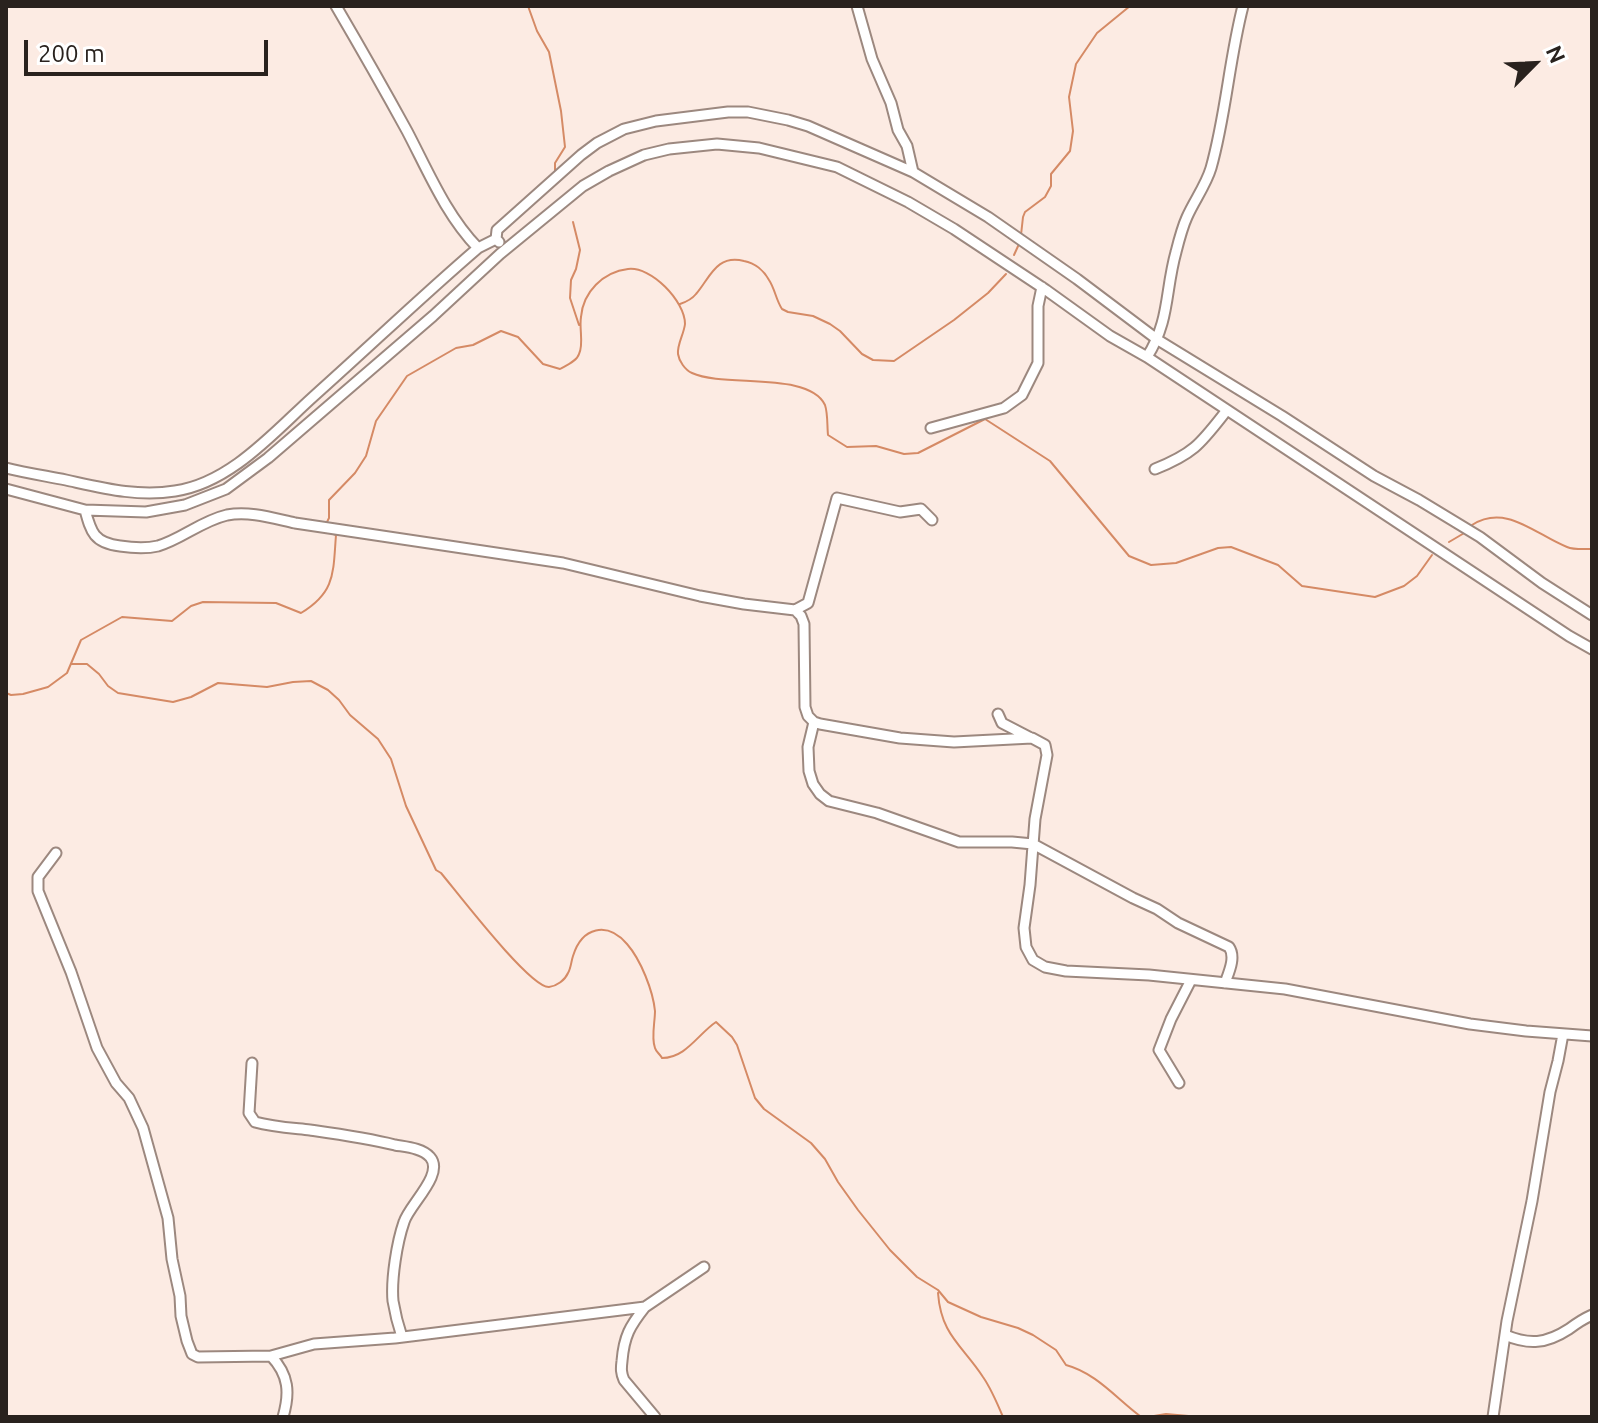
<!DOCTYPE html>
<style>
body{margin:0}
#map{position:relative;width:1598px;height:1423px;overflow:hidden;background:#fcebe3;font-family:Ubuntu,sans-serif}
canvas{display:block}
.frame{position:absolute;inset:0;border:8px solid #29221e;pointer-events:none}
.north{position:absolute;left:1494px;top:24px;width:80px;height:80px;-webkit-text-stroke:6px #fff;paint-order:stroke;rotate:66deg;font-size:22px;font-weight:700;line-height:32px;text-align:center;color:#29221e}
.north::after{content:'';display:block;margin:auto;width:28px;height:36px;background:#29221e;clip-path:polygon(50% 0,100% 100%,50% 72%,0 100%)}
.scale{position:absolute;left:24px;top:40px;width:244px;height:36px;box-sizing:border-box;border:4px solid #29221e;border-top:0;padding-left:10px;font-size:24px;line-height:28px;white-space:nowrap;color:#29221e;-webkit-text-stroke:6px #fff;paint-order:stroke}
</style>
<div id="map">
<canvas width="1598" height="1423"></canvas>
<div class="frame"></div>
<div class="north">N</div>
<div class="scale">200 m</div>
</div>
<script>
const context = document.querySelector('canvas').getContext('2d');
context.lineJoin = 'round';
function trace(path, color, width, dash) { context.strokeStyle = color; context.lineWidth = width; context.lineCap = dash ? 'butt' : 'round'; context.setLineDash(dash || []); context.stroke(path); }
trace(new Path2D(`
 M 528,6 L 537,31 L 549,52 L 561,111 L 565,147 L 555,163 L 555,171
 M 573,222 L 580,250 L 576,269 L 571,280 L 570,298 L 579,325
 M 1021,235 L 1023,217 L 1025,212 L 1045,197 L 1051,186 L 1051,174 L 1070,151 L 1073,131 L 1069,97 L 1076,64 L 1097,33 L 1130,6
 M 1014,255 L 1019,244
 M 680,304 C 686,302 692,299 696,294 C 710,278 716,254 744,261 C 755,263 764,271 769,280 C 775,289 776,300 782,309 L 788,312 L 813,316 L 830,324 L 840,331 L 862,354 L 873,360 L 894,361 L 954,320 L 988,293 L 1006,274
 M 327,522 L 329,518 L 329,500 L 355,473 L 366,456 L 376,421 L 407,376 L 456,348 L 473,345 L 501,331 L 518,337 L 543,364 L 560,369 C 567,365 577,361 579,354 C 584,344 579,329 581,317 C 583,292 603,272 628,269 C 651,266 685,301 685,324 C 684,334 677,344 678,354 C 679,361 685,370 692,373 C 724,388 809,371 825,405 C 828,414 827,426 828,435 L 847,447 L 876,446 L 904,454 L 918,453 L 985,419 L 1050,461 L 1129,556 L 1151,565 L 1176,563 L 1218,548 L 1231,547 L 1278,565 L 1302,586 L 1375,597 L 1404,586 L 1417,576 L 1432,555
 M 1472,525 C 1506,503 1536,535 1567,547 C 1574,550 1584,549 1592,549
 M 1449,542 L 1466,532
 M 71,664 L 87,664 L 99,674 L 108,686 L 118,693 L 173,702 L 191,697 L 218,683 L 267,687 L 293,682 L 311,681 L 328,690 L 339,700 L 350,715 L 378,739 L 391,759 L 406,806 L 436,870 L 441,873 C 457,892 530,988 549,987 C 557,986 565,980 568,973 C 571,968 571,962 573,956 C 582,927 607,921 627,944 C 641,960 653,991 655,1011 C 655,1022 651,1038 655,1048 C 656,1052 660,1054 662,1058 C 686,1058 698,1034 716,1022 L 732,1037 L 737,1045 L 755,1098 L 764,1109 L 811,1143 L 825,1159 L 838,1182 L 858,1210 L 890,1250 L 917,1277 L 938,1290 L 948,1302 L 981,1317 L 1018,1328 L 1033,1335 L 1056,1350 L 1066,1365 C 1096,1373 1116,1398 1140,1416 L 1144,1417
 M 6,693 L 11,695 L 23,694 L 48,687 L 67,673 L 81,640 L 122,617 L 172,621 L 191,606 L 203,602 L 276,603 L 301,613 C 336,592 333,572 336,535 L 328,532
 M 938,1293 C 941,1335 962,1345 983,1377 C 990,1387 998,1405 1003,1417
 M 1148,1417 L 1166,1414 L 1200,1417`), '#d58a65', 2);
const minor = new Path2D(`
 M 336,6 C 360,47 384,89 407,131 C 428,171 446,215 478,248
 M 857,6 L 872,59 L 891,103 L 898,130 L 907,146 L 913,172
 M 496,239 L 497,230 L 581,155 L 597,143 L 624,129 L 656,121 L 728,112 L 748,112 L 788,120 L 808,126 L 913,172 L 988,217 L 1077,279 L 1158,340 L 1282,416 L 1374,476 L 1419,500 L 1480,537 L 1542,583 L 1592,615
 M 1147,357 C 1170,321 1165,291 1176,252 C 1179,240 1182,228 1187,217 C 1194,201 1206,185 1211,168 C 1226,115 1229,60 1243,6
 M 931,428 L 1004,408 L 1022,395 L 1038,363 L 1038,306 L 1042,287
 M 6,468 C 26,473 46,476 66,480 C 103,488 137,497 175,491 C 231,483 275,431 314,396 C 369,347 422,296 478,248 L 496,239 L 499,242
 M 1155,469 C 1195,453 1201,443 1227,410
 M 6,489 L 85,510 L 146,512 L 185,505 L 226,489 L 268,458 L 433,316 L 500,254 L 583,186 L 609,171 L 644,155 L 669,149 L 717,144 L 759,148 L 837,167 L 908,202 L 954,229 L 1046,290 L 1110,336 L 1147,357 L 1569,636 L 1592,649
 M 85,510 C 91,532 94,543 120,546 C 133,548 145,549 158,546 C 182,539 201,521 227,515 C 250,511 272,518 295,523 L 563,563 L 700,596 L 744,604 L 795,610 L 801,616 L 804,624 L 805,707 L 808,716 L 814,722 L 820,724 L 900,738 L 954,742 L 1032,738 L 1045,745 L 1047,755 L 1035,819 L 1030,885 L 1024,928 L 1026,947 L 1033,960 L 1045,967 L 1066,971 L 1149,975 L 1285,989 L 1470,1024 L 1526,1031 L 1592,1036
 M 795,610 L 808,603 L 837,498 L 900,512 L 921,509 L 932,520
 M 998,714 L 1002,723 L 1029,737
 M 814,722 L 808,747 L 809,771 L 813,784 L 820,794 L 829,801 L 877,813 L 959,842 L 1012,842 L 1033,844 L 1133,898 L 1157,909 L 1178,923 L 1229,947 C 1236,957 1229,972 1225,983
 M 56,853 L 38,877 L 38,891 L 71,972 L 97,1048 L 116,1083 L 129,1098 L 143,1128 L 168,1218 L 172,1259 L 180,1296 L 181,1316 L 187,1341 L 192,1354 L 198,1357 L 271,1356 C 289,1375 290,1393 283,1417
 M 252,1063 L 249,1113 L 255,1122 C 273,1127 292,1128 310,1130 C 338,1134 367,1138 395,1145 C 406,1147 422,1148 430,1157 C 445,1174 409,1205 404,1222 C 397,1242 391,1279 393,1301 C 395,1313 398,1325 402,1337
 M 1179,1083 L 1159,1050 L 1171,1019 L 1191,980
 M 645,1307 C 630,1326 624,1336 622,1361 C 621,1369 621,1373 624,1380 L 655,1417
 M 1505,1335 C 1529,1345 1546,1344 1569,1329 C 1577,1323 1583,1319 1592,1315
 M 271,1356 L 314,1344 L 395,1338 L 645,1307 L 704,1267
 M 1493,1417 L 1507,1321 L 1532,1201 L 1550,1092 L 1558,1061 L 1563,1034`);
trace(minor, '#9c887f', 13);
trace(minor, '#fff', 9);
</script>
